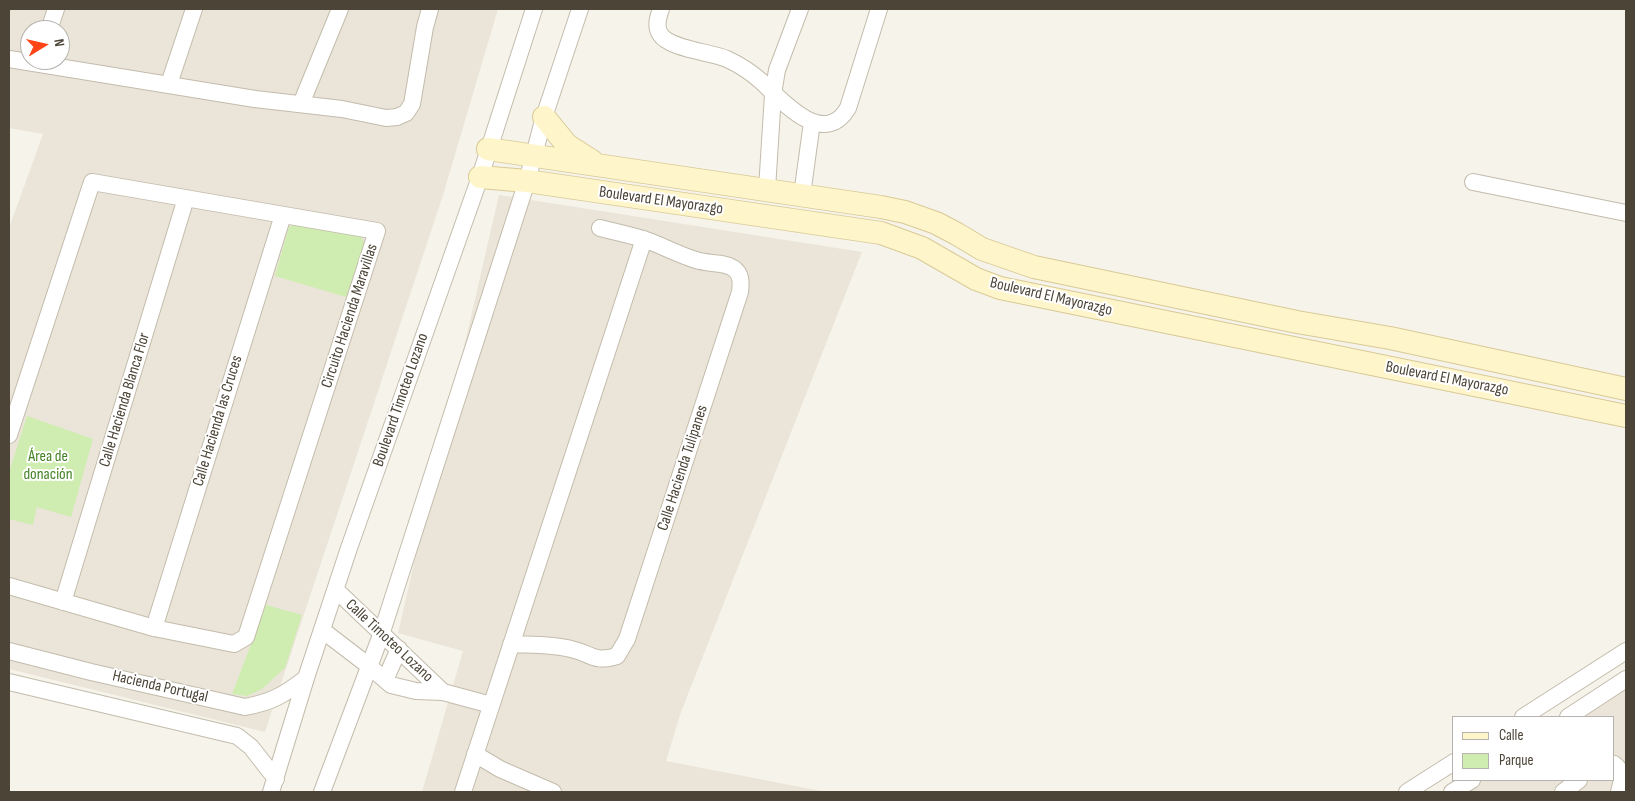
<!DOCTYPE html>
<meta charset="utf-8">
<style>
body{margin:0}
#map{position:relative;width:1635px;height:801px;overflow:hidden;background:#f6f3ea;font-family:"Sofia Sans Condensed",sans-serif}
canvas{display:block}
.frame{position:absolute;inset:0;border:10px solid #4b4437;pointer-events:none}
.legend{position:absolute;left:1452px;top:716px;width:162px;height:65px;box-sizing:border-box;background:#fff;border:1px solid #b7b4af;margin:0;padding:6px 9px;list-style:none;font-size:15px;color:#4b4437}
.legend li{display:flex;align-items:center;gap:10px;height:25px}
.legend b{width:25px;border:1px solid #b7b4af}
.north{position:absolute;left:20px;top:20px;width:50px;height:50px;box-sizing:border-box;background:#fff;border:1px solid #b7b4af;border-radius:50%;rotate:81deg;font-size:14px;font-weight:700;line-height:20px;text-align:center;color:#4b4437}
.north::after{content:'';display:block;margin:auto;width:18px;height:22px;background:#ff4518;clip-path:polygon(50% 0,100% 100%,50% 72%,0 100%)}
</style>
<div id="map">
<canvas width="1635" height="801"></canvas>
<div class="frame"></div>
<ul class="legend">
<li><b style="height:6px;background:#fff5cb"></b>Calle</li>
<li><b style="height:14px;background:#cfedb1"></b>Parque</li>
</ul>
<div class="north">N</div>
</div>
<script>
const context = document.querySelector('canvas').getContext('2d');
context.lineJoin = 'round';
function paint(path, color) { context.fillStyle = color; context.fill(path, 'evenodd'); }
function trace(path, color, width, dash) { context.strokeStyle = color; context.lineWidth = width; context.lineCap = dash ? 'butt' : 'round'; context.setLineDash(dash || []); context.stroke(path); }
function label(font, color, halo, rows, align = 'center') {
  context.font = font + ' "Sofia Sans Condensed",sans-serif'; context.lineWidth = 4; context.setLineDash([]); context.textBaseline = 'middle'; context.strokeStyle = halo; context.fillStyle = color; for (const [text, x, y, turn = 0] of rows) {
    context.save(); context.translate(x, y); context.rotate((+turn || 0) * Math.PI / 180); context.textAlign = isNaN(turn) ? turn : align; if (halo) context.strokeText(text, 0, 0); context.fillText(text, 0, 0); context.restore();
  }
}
paint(new Path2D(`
 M 9,9 L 498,9 L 443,195 L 265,732 L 9,669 L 9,228 L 43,134 L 9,128 ZM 30,30 L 60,30 L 60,60 L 30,60 Z
 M 499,195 L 862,252 L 681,712 L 666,761 L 826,792 L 422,792 L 463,651 L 398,633 Z
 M 1626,686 L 1626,792 L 1459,792 L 1479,780 L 1614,780 L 1614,717 L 1577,717 Z`), '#eae5d8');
paint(new Path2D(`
 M 303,221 L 361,236 L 365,245 L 346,297 L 275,276 L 289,227 Z
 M 27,416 L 93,439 L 71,517 L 37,507 L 33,525 L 9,519 L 9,472 Z
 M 266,605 L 302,615 L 285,668 L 262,689 L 247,696 L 232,694 Z`), '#cfedb1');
const street = new Path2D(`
 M 661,9 C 658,17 655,26 660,34 C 669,49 711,52 727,59 C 740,65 752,73 762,82 C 782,101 824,149 848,108 L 879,9
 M 49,30 L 56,9
 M 9,59 L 255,99 L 342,109 L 386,118 L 397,117 L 406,113 L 412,104 L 425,27 L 430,9
 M 169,84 L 194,9
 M 301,104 L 340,9
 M 1473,182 L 1626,213
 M 767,189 L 773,94 L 777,70 L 800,9
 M 802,195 L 812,122
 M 9,435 L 92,182 L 377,231 L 246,637 L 234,644 L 154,628 L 9,586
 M 336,590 L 443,692
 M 63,602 L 186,198
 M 154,628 L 283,215
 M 322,630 L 369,666 L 391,685 L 416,691 L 443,692 L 491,705
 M 511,644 C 531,645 552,644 571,649 C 593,654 593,663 617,656 L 627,639 L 740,292 C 741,283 742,274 733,268 C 725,262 707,264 696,260 C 679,255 663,246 646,240 C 631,235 615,232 600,228
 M 9,651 L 91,672 L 245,707 C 272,702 284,695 306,678
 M 385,680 L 399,649
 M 9,682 L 237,736 L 251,747 L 276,779
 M 1523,717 L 1626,651
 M 1568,717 L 1626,679
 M 475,754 L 500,769 L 553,792
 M 1614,764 C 1624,771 1622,782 1619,792
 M 271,792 L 306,678 L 349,548 L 480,177 L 534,9
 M 322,792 L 381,635 L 527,181 L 544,117 L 580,9
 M 463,792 L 644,239
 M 1407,792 L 1454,762
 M 1452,792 L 1472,780
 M 1563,792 L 1579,780`);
const secondary = new Path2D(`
 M 544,117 L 567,145 L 592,161
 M 488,149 L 881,207 L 905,212 L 936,223 L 957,234 L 982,249 L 1034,267 L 1297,322 L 1390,338 L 1626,389
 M 480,177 L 527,181 L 881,233 L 922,248 L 976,279 L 1000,288 L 1626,416`);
trace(street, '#c3bcac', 18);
trace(secondary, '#d9ca97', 24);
trace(street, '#fff', 16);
trace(secondary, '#fff5cb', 22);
label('16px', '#4b4437', '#fff', [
 ["Boulevard El Mayorazgo",661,201,8],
 ["Boulevard El Mayorazgo",1051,297,13],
 ["Circuito Hacienda Maravillas",350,316,-72],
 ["Boulevard El Mayorazgo",1447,379,11],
 ["Calle Hacienda Blanca Flor",125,400,-73],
 ["Boulevard Timoteo Lozano",401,400,-71],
 ["Calle Hacienda las Cruces",218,421,-73],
 ["Calle Hacienda Tulipanes",683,468,-72],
 ["Calle Timoteo Lozano",389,641,43],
 ["Hacienda Portugal",160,687,13]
]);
label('16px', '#448325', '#fff', [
 ["Área de",48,457],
 ["donación",48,475]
]);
</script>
